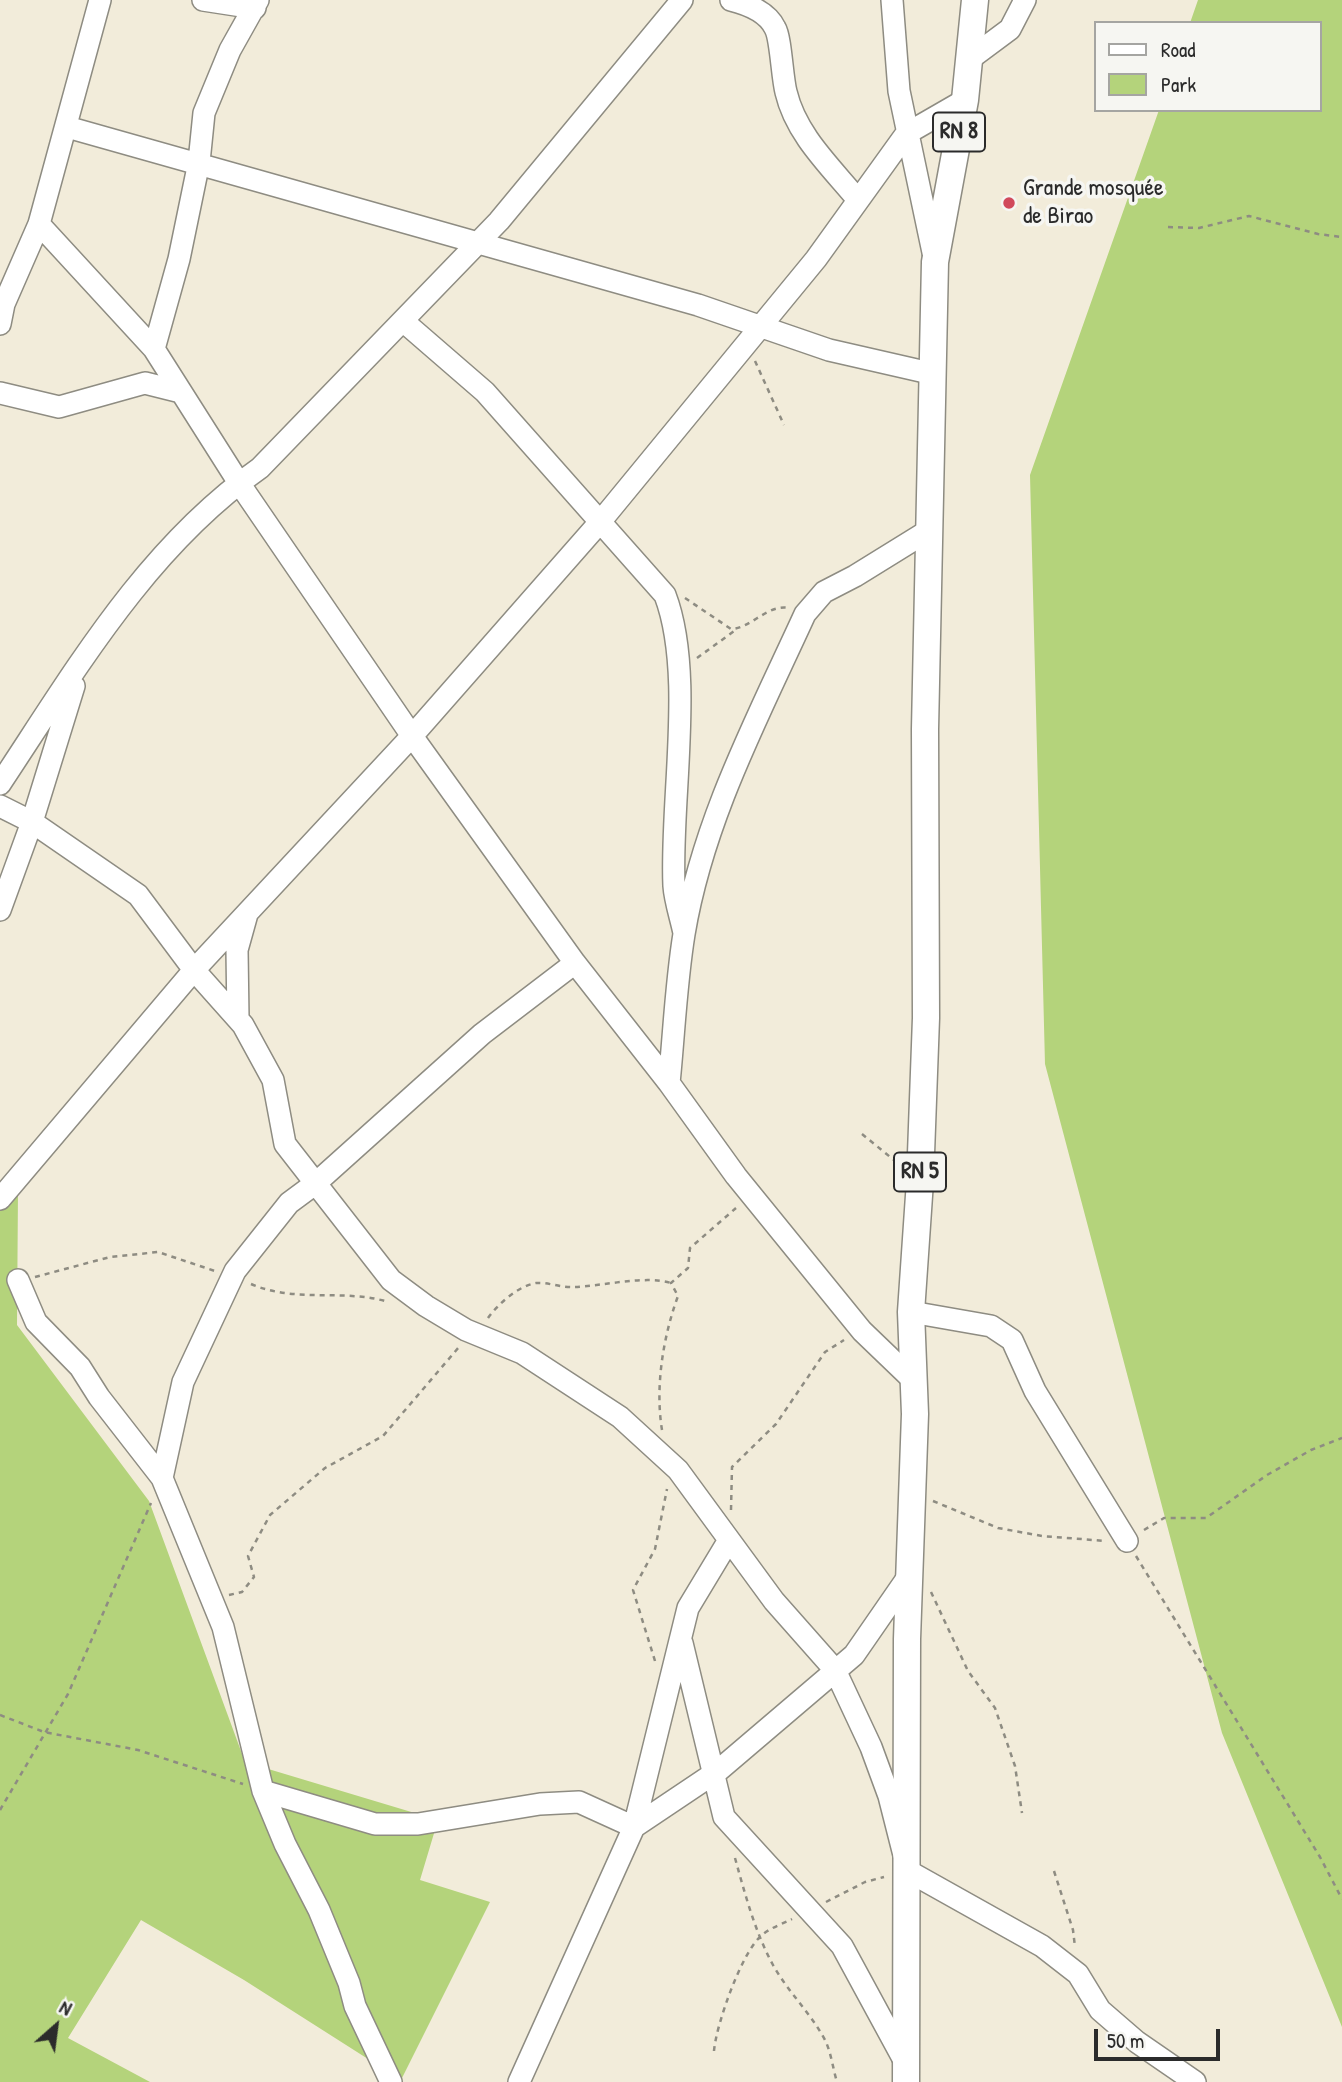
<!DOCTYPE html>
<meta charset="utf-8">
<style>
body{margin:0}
#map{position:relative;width:1342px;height:2082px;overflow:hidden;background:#f2ecda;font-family:"Patrick Hand",sans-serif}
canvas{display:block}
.legend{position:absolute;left:1094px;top:21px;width:228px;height:91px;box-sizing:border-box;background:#f6f6f2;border:2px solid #a5a5a2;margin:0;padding:9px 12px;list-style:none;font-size:21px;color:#2b2b2b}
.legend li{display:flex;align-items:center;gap:14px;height:35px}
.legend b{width:35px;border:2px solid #a5a5a2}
.north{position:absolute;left:21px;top:1991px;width:70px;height:70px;-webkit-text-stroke:5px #f6f6f2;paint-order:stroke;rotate:28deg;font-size:19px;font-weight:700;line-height:28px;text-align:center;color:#2b2b2b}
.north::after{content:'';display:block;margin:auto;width:24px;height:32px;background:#2b2b2b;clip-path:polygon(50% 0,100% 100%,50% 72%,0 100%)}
.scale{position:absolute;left:1094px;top:2029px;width:126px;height:32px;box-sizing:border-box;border:4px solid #2b2b2b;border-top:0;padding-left:9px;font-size:21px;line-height:24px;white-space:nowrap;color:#2b2b2b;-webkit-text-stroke:5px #f6f6f2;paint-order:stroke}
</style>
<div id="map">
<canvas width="1342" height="2082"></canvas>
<ul class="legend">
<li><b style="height:9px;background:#fff"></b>Road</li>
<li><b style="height:19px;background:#b4d37b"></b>Park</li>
</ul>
<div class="north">N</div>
<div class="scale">50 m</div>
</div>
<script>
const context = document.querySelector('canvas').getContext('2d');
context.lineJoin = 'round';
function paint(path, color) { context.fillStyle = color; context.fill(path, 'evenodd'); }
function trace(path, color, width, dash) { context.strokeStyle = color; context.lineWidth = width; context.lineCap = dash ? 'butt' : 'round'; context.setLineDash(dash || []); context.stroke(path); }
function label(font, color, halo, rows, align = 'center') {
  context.font = font + ' "Patrick Hand",sans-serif'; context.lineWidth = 7; context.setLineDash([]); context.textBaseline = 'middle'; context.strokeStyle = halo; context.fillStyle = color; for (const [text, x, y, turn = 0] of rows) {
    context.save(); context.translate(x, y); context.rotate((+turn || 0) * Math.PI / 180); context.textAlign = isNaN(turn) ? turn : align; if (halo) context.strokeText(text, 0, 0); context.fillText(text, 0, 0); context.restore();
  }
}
paint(new Path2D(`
 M 1198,0 L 1342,0 L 1342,2027 L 1222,1733 L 1045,1064 L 1030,475 L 1159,110 L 1319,110 L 1319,23 L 1190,23 Z
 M 0,1181 L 18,1190 L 17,1325 L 149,1501 L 245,1762 L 438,1820 L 420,1880 L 490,1902 L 401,2080 L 244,1980 L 141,1920 L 68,2038 L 150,2082 L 0,2082 Z`), '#b4d37b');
const minor = new Path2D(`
 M 203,0 L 255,8
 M 731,0 C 747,4 767,11 775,28 C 781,38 782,77 786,92 C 796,135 831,167 858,200
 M 892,0 L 899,91 L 934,257
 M 971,58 L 1010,29 L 1025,0
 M 67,127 L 698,305 L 829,350 L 934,374
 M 39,224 L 154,349 L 239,483 L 412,736 L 575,963 L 669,1083 L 736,1176 L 862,1331 L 913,1380
 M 403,321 L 485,392 L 665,595 C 695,674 670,800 674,886 C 675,901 681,918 684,933
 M 0,324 L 4,304 L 39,224 L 100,0
 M 154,349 L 179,259 L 199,162 L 204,113 L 230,50 L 258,0
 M 0,393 L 59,407 L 145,383 L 181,392
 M 0,784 C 75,671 146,548 260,468 L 499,221 L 682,0
 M 0,806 L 32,822 L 138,895 L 194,970 L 243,1025 L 273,1080 L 285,1144 L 391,1280 L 426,1306 L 466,1330 L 522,1353 L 620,1417 L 678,1470 L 774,1601 L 835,1670 L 871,1747 L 889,1796 L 908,1871 L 1042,1946 L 1078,1974 L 1100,2010 L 1137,2042 L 1195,2082
 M 0,910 L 32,822 L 74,686
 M 238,1019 L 237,950 L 247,914
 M 669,1083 C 674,1034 676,983 684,934 C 703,820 758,717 805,614 L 824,592 L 855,576 L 931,529
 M 0,1199 L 194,970 L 412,736 L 600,522 L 816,259 L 906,134 L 965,100
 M 18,1280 L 36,1322 L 80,1367 L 99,1397 L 162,1478 L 223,1627 L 263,1791 L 285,1844 L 319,1910 L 349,1983 L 355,2006 L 391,2082
 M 911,1312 L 991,1326 L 1012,1340 L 1035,1391 L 1127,1541
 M 162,1478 L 183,1382 L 235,1271 L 289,1203 L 316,1183 L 482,1034 L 575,963
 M 682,1643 L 724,1817 L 842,1946 L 905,2062
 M 263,1791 L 375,1824 L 418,1824 L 540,1804 L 579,1802 L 634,1827 L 688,1608 L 729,1540
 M 519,2082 L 634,1827 L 719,1770 L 854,1655 L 910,1574`);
const major = new Path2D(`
 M 906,2082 L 907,1639 L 915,1414 L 911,1312 L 920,1181 L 926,1018 L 925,729 L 935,262 L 965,100 L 975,0`);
trace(minor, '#8e8c82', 24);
trace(major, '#8e8c82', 29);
trace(new Path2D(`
 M 1168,227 L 1199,228 L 1249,216 L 1318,234 L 1342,237
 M 755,361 L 784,425
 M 685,598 L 731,629 C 752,628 767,604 789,608
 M 697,658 L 737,629
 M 862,1134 L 900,1165
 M 35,1277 L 110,1257 L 158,1252 L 215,1271
 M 251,1284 C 295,1303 341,1289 385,1301
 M 488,1318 C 498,1304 518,1286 536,1283 C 548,1282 562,1288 574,1287 C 603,1286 645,1275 671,1283
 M 662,1430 C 655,1387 663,1337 678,1296 L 671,1283 L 688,1268 L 690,1248 L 736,1208
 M 933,1501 L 998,1528 L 1042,1536 L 1106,1541
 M 731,1510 L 732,1467 L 776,1424 L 825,1352 L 844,1340
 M 1144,1530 L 1164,1518 L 1206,1518 L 1267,1475 L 1311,1450 L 1342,1438
 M 1136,1556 L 1320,1857 L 1342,1899
 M 931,1592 L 968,1671 L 995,1708 L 1015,1766 L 1022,1813
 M 229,1595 L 242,1592 L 254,1577 L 248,1556 L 270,1515 L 325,1468 L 383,1436 L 459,1347
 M 655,1661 L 633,1590 L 655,1549 L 667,1489
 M 0,1715 L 44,1732 L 138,1750 L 243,1784
 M 0,1810 L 68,1694 L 151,1503
 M 735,1858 C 745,1894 755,1932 773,1965 C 788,1992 810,2012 825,2040 C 831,2052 833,2069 837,2082
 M 1054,1871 L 1073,1930 L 1075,1947
 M 826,1902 L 865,1882 L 884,1877
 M 714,2051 C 716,2025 742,1951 762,1935 C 770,1928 782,1924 792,1919`), '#8e8c82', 2.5, [5, 5]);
trace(minor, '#fff', 21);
trace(major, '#fff', 26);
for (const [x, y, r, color] of [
 [1009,203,7,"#d1495b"]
]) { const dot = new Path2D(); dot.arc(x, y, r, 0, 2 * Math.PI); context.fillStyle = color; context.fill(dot); trace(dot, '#f6f6f2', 2.5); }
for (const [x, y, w] of [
 [959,132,52],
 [920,1172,52]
]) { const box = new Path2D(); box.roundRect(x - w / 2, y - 19.5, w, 39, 5); context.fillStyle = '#f6f6f2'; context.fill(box); trace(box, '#2b2b2b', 2); }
label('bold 23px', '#2b2b2b', null, [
 ["RN 8",959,132],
 ["RN 5",920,1172]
]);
label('24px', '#2b2b2b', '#f6f6f2', [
 ["Grande mosquée",1023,189],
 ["de Birao",1023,217]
], 'left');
</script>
